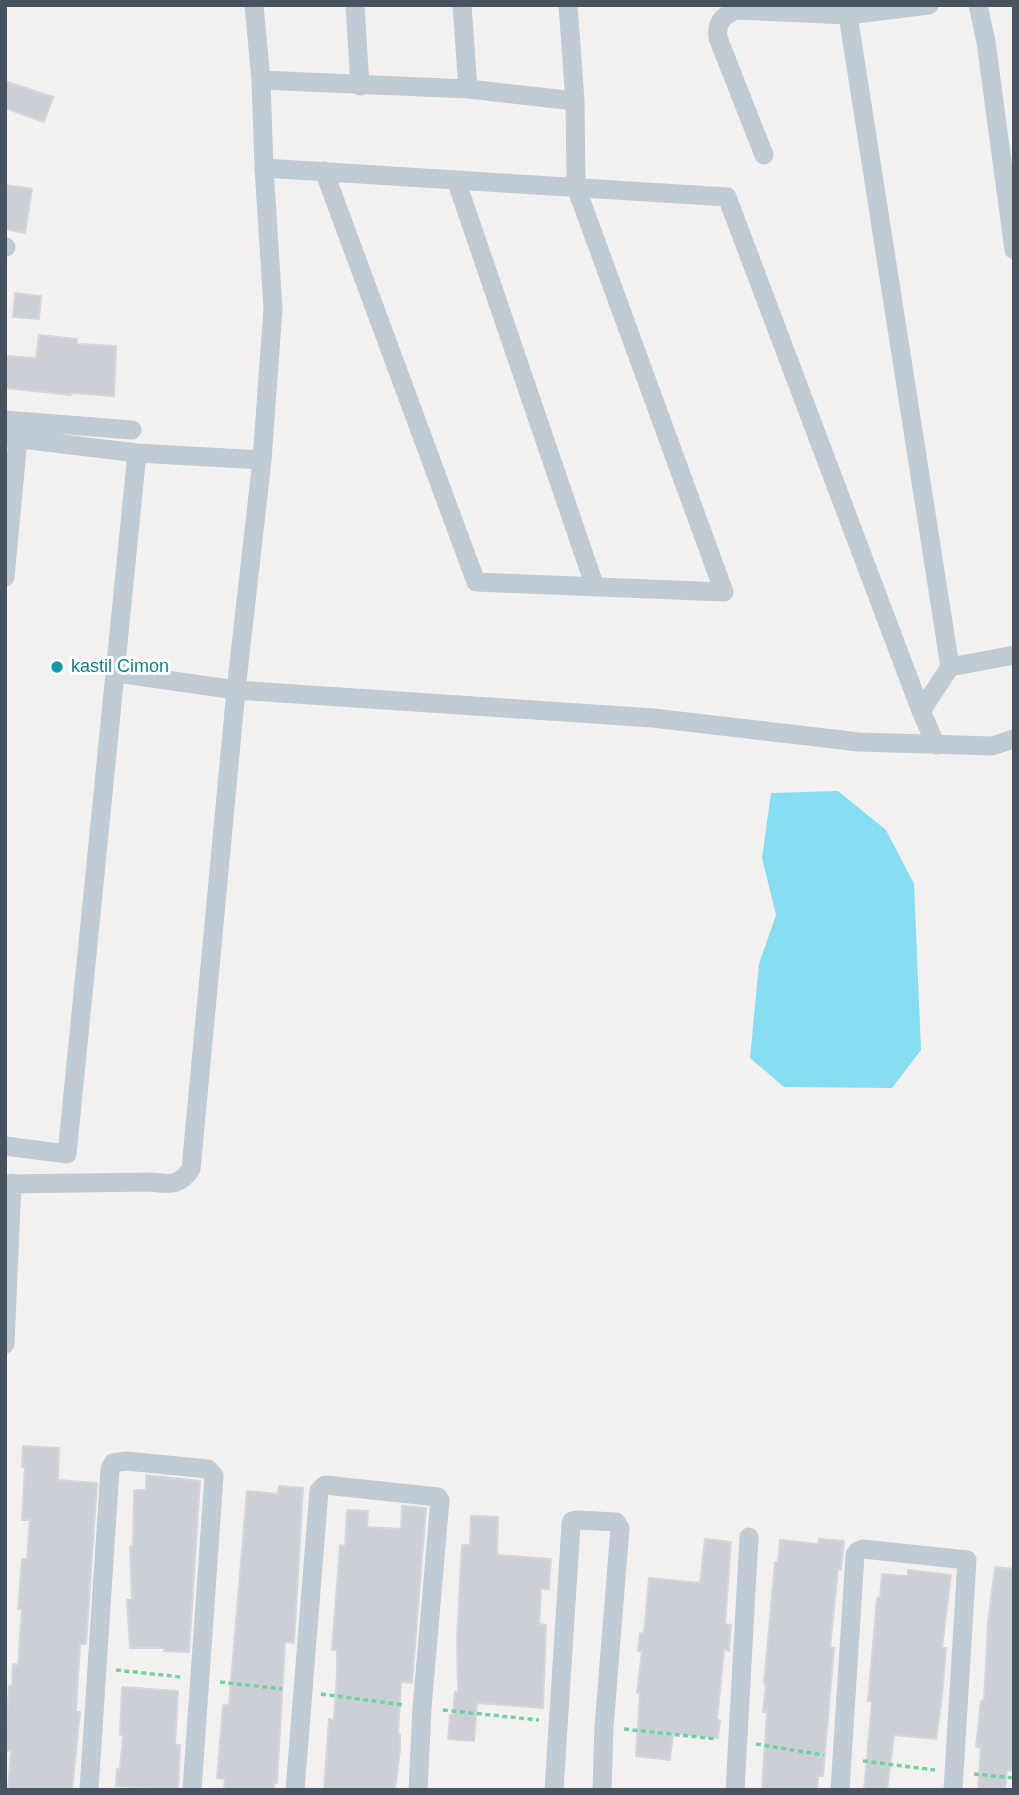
<!DOCTYPE html>
<style>
body{margin:0}
#map{position:relative;width:1019px;height:1795px;overflow:hidden;background:#f3f0f0;font-family:Arial,sans-serif}
canvas{display:block}
.frame{position:absolute;inset:0;border:7px solid #47545f;pointer-events:none}
</style>
<div id="map">
<canvas width="1019" height="1795"></canvas>
<div class="frame"></div>
</div>
<script>
const context = document.querySelector('canvas').getContext('2d');
context.lineJoin = 'round';
function paint(path, color) { context.fillStyle = color; context.fill(path, 'evenodd'); }
function trace(path, color, width, dash) { context.strokeStyle = color; context.lineWidth = width; context.lineCap = dash ? 'butt' : 'round'; context.setLineDash(dash || []); context.stroke(path); }
function label(font, color, halo, rows, align = 'center') {
  context.font = font + ' Arial,sans-serif'; context.lineWidth = 6; context.setLineDash([]); context.textBaseline = 'middle'; context.strokeStyle = halo; context.fillStyle = color; for (const [text, x, y, turn = 0] of rows) {
    context.save(); context.translate(x, y); context.rotate((+turn || 0) * Math.PI / 180); context.textAlign = isNaN(turn) ? turn : align; if (halo) context.strokeText(text, 0, 0); context.fillText(text, 0, 0); context.restore();
  }
}
paint(new Path2D(`
 M 838,791 L 886,830 L 914,884 L 921,1050 L 892,1088 L 784,1087 L 750,1058 L 759,964 L 776,915 L 762,858 L 771,793 Z`), '#87ddf2');
const building = new Path2D(`
 M 5,81 L 53,97 L 44,122 L 5,108 Z
 M 5,185 L 32,189 L 25,233 L 5,229 Z
 M 15,293 L 41,296 L 39,319 L 13,317 Z
 M 39,335 L 77,339 L 77,344 L 116,346 L 114,396 L 71,393 L 71,395 L 5,388 L 5,356 L 36,358 Z
 M 23,1446 L 59,1448 L 58,1480 L 97,1483 L 86,1644 L 80,1644 L 76,1712 L 80,1712 L 72,1790 L 8,1790 L 11,1751 L 5,1750 L 5,1747 L 9,1686 L 12,1686 L 13,1664 L 18,1665 L 22,1609 L 18,1609 L 20,1585 L 22,1559 L 27,1560 L 30,1520 L 22,1520 L 25,1467 L 22,1467 Z
 M 146,1475 L 200,1481 L 189,1652 L 164,1651 L 164,1648 L 130,1648 L 127,1600 L 132,1600 L 130,1546 L 133,1546 L 134,1490 L 146,1490 Z
 M 279,1486 L 303,1488 L 294,1643 L 285,1642 L 277,1783 L 274,1783 L 274,1790 L 224,1790 L 225,1779 L 217,1778 L 221,1731 L 223,1705 L 229,1705 L 247,1491 L 278,1494 Z
 M 402,1506 L 426,1508 L 412,1683 L 401,1682 L 398,1734 L 400,1734 L 400,1750 L 395,1790 L 324,1790 L 329,1719 L 334,1720 L 337,1674 L 337,1650 L 332,1650 L 338,1571 L 340,1545 L 345,1546 L 347,1510 L 368,1511 L 367,1527 L 401,1529 Z
 M 471,1516 L 498,1517 L 497,1555 L 551,1559 L 549,1589 L 541,1589 L 539,1624 L 546,1625 L 543,1708 L 477,1703 L 474,1741 L 448,1739 L 450,1715 L 453,1715 L 455,1692 L 458,1692 L 457,1638 L 462,1545 L 470,1545 Z
 M 705,1539 L 731,1542 L 725,1624 L 731,1625 L 729,1651 L 724,1650 L 721,1681 L 717,1720 L 720,1720 L 718,1738 L 673,1733 L 670,1760 L 636,1756 L 640,1693 L 637,1693 L 642,1651 L 638,1651 L 640,1633 L 644,1634 L 649,1578 L 700,1583 Z
 M 819,1539 L 844,1541 L 841,1569 L 838,1569 L 830,1648 L 834,1648 L 823,1776 L 818,1776 L 817,1790 L 762,1790 L 767,1712 L 763,1712 L 766,1684 L 764,1684 L 775,1562 L 778,1562 L 780,1540 L 818,1544 Z
 M 995,1567 L 1014,1569 L 1014,1760 L 1013,1771 L 1007,1770 L 1005,1790 L 978,1790 L 981,1748 L 976,1747 L 981,1701 L 984,1701 L 988,1623 Z
 M 908,1570 L 951,1575 L 942,1648 L 946,1648 L 942,1697 L 936,1739 L 894,1735 L 887,1790 L 864,1790 L 872,1702 L 868,1701 L 877,1598 L 880,1598 L 882,1574 L 908,1576 Z
 M 122,1687 L 178,1691 L 175,1745 L 180,1745 L 178,1790 L 116,1786 L 117,1769 L 120,1769 L 123,1735 L 120,1735 Z`);
paint(building, '#cccfd5');
trace(building, '#d4d6dc', 2);
trace(new Path2D(`
 M 116,1670 L 181,1677
 M 220,1682 L 282,1689
 M 321,1694 L 404,1705
 M 443,1710 L 539,1720
 M 624,1729 L 717,1739
 M 756,1744 L 824,1755
 M 863,1761 L 935,1770
 M 974,1774 L 1014,1778`), '#72d3a2', 3.5, [5, 3.5]);
trace(new Path2D(`
 M 254,5 L 261,80 L 264,168
 M 355,5 L 360,86
 M 462,5 L 468,89
 M 978,5 L 986,42 L 1014,250
 M 848,15 L 950,667 L 921,711
 M 261,80 L 468,89 L 575,101
 M 764,155 L 718,38 C 716,23 722,16 736,10 L 848,15 L 929,5
 M 324,171 L 476,582 L 724,592 L 576,187 L 575,101 L 568,5
 M 456,180 L 595,587
 M 5,247 L 6,247
 M 5,420 L 132,430
 M 5,437 L 137,453 L 262,460 L 236,690 L 191,1169 C 179,1187 169,1184 150,1182 L 5,1184
 M 262,460 L 273,309 L 264,168 L 727,197 L 921,711 L 936,745
 M 5,577 L 18,439
 M 950,667 L 1014,655
 M 117,673 L 236,690 L 653,718 L 859,742 L 992,746 L 1014,739
 M 5,1146 L 67,1154 L 137,453
 M 5,1344 L 12,1183
 M 89,1790 L 110,1469 L 113,1463 L 126,1461 L 208,1469 L 214,1476 L 192,1790
 M 295,1790 L 319,1491 L 325,1485 L 438,1497 L 440,1500 L 422,1708 L 418,1790
 M 554,1790 L 571,1525 L 572,1521 L 577,1520 L 616,1522 L 620,1528 L 604,1727 L 602,1790
 M 735,1790 L 749,1537
 M 840,1790 L 855,1555 L 858,1551 L 863,1549 L 967,1560 L 953,1790`), '#c0cbd3', 19);
for (const [x, y, r, color] of [
 [57,667,7,"#0f9aa8"]
]) { const dot = new Path2D(); dot.arc(x, y, r, 0, 2 * Math.PI); context.fillStyle = color; context.fill(dot); trace(dot, '#fff', 2.5); }
label('18px', '#0d838f', '#fff', [
 ["kastil Cimon",71,667]
], 'left');
</script>
